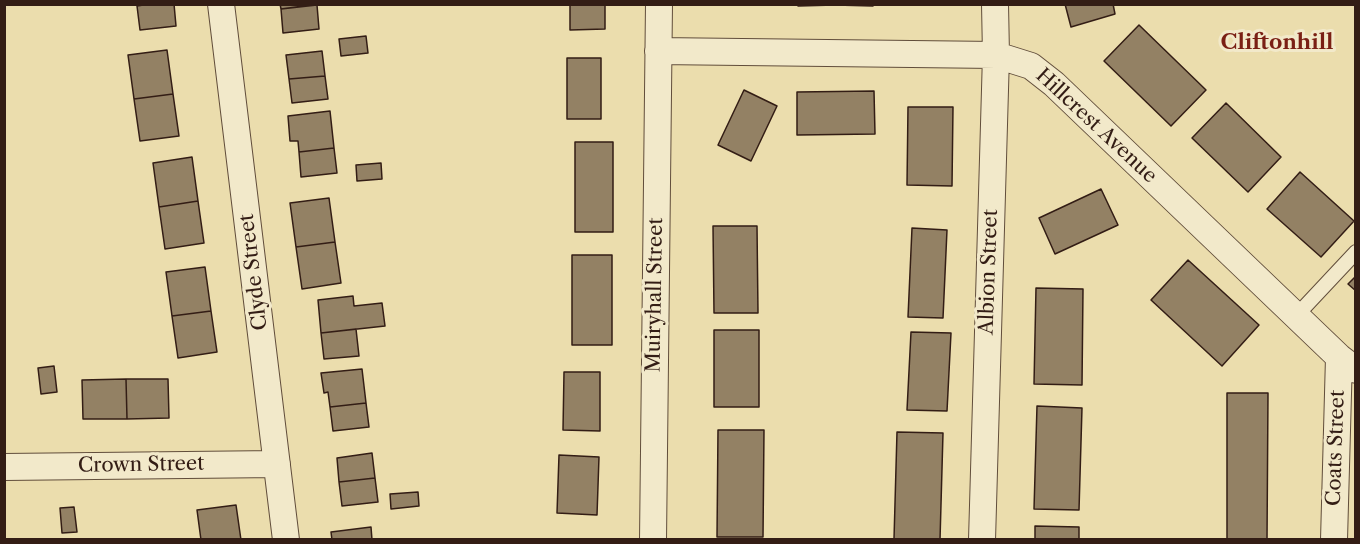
<!DOCTYPE html>
<style>
body{margin:0}
#map{position:relative;width:1360px;height:544px;overflow:hidden;background:#ebddad;font-family:"Libre Caslon Text",serif}
canvas{display:block}
.frame{position:absolute;inset:0;border:6px solid #331d15;pointer-events:none}
</style>
<div id="map">
<canvas width="1360" height="544"></canvas>
<div class="frame"></div>
</div>
<script>
const context = document.querySelector('canvas').getContext('2d');
context.lineJoin = 'round';
function paint(path, color) { context.fillStyle = color; context.fill(path, 'evenodd'); }
function trace(path, color, width, dash) { context.strokeStyle = color; context.lineWidth = width; context.lineCap = dash ? 'butt' : 'round'; context.setLineDash(dash || []); context.stroke(path); }
function label(font, color, halo, rows, align = 'center') {
  context.font = font + ' "Libre Caslon Text",serif'; context.lineWidth = 6; context.setLineDash([]); context.textBaseline = 'middle'; context.strokeStyle = halo; context.fillStyle = color; for (const [text, x, y, turn = 0] of rows) {
    context.save(); context.translate(x, y); context.rotate((+turn || 0) * Math.PI / 180); context.textAlign = isNaN(turn) ? turn : align; if (halo) context.strokeText(text, 0, 0); context.fillText(text, 0, 0); context.restore();
  }
}
const building = new Path2D(`
 M 150,4 L 174,4 L 176,26 L 140,30 L 137,6 Z
 M 280,4 L 318,4 L 281,9 Z
 M 570,4 L 605,4 L 605,29 L 570,30 Z
 M 798,4 L 835,4 L 835,5 L 798,6 Z
 M 835,4 L 873,4 L 873,6 L 835,5 Z
 M 1065,4 L 1113,4 L 1115,14 L 1071,27 Z
 M 317,5 L 319,29 L 283,33 L 281,9 Z
 M 1139,25 L 1206,90 L 1171,126 L 1104,61 Z
 M 366,36 L 368,53 L 341,56 L 339,39 Z
 M 167,50 L 173,94 L 134,99 L 128,55 Z
 M 322,51 L 325,76 L 289,79 L 286,55 Z
 M 567,58 L 601,58 L 601,119 L 567,119 Z
 M 325,76 L 328,99 L 292,103 L 289,79 Z
 M 744,90 L 777,106 L 751,161 L 718,145 Z
 M 874,91 L 875,134 L 797,135 L 797,92 Z
 M 173,94 L 179,136 L 140,141 L 134,99 Z
 M 1226,103 L 1281,157 L 1248,192 L 1192,138 Z
 M 908,107 L 953,107 L 952,186 L 907,185 Z
 M 330,111 L 334,148 L 299,152 L 298,141 L 290,141 L 288,116 Z
 M 575,142 L 613,142 L 613,232 L 575,232 Z
 M 334,148 L 337,173 L 301,177 L 299,152 Z
 M 192,157 L 198,201 L 159,207 L 153,163 Z
 M 381,163 L 382,179 L 357,181 L 356,165 Z
 M 1300,172 L 1354,221 L 1321,257 L 1267,209 Z
 M 1101,189 L 1118,225 L 1055,254 L 1039,218 Z
 M 329,198 L 335,242 L 296,247 L 290,203 Z
 M 198,201 L 204,243 L 165,249 L 159,207 Z
 M 713,226 L 757,226 L 758,313 L 714,313 Z
 M 912,228 L 947,230 L 943,318 L 908,317 Z
 M 335,242 L 341,283 L 302,289 L 296,247 Z
 M 572,255 L 612,255 L 612,345 L 572,345 Z
 M 1188,260 L 1259,325 L 1222,366 L 1151,300 Z
 M 205,267 L 211,311 L 172,316 L 166,272 Z
 M 1356,276 L 1356,291 L 1348,284 Z
 M 1036,288 L 1083,289 L 1082,385 L 1034,384 Z
 M 353,296 L 354,306 L 382,303 L 385,326 L 321,333 L 318,300 Z
 M 211,311 L 217,352 L 178,358 L 172,316 Z
 M 356,329 L 359,356 L 324,359 L 321,333 Z
 M 714,330 L 759,330 L 759,407 L 714,407 Z
 M 911,332 L 951,333 L 947,411 L 907,410 Z
 M 54,366 L 57,392 L 41,394 L 38,368 Z
 M 362,369 L 366,403 L 330,407 L 328,392 L 324,393 L 321,373 Z
 M 564,372 L 600,372 L 600,431 L 563,430 Z
 M 126,379 L 168,379 L 169,418 L 127,419 Z
 M 126,379 L 127,419 L 83,419 L 82,380 Z
 M 1227,393 L 1268,393 L 1267,540 L 1227,540 Z
 M 366,403 L 369,427 L 333,431 L 330,407 Z
 M 1037,406 L 1082,408 L 1079,510 L 1034,509 Z
 M 718,430 L 764,430 L 763,537 L 717,537 Z
 M 897,432 L 943,433 L 940,540 L 894,539 Z
 M 372,453 L 375,478 L 339,482 L 337,458 Z
 M 559,455 L 599,457 L 597,515 L 557,513 Z
 M 375,478 L 378,502 L 342,506 L 339,482 Z
 M 418,492 L 419,506 L 391,509 L 390,494 Z
 M 236,505 L 241,540 L 201,540 L 197,510 Z
 M 74,507 L 77,532 L 62,533 L 60,508 Z
 M 1035,526 L 1079,527 L 1079,540 L 1035,540 Z
 M 371,527 L 372,540 L 332,540 L 331,532 Z`);
paint(building, '#938164');
trace(building, '#331d15', 1.5);
const lane = new Path2D(`
 M 1297,315 L 1356,252`);
const street = new Path2D(`
 M 221,4 L 286,540
 M 658,51 L 996,55 L 1031,66 L 1054,84 L 1339,357 L 1356,370
 M 4,467 L 277,464
 M 653,540 L 659,4
 M 982,540 L 996,55 L 995,4
 M 1334,540 L 1339,357`);
trace(lane, '#614d3b', 16);
trace(street, '#614d3b', 28);
trace(lane, '#f2e9ca', 14);
trace(street, '#f2e9ca', 26);
label('20px', '#331d15', '#f2e9ca', [
 ["Hillcrest Avenue",1096,126,43],
 ["Clyde Street",254,272,-97],
 ["Albion Street",989,272,-88],
 ["Muiryhall Street",655,295,-89],
 ["Coats Street",1336,448,-88],
 ["Crown Street",141,465,-1]
]);
label('bold 21px', '#7a1f14', '#f2e9ca', [
 ["Cliftonhill",1277,43]
]);
</script>
